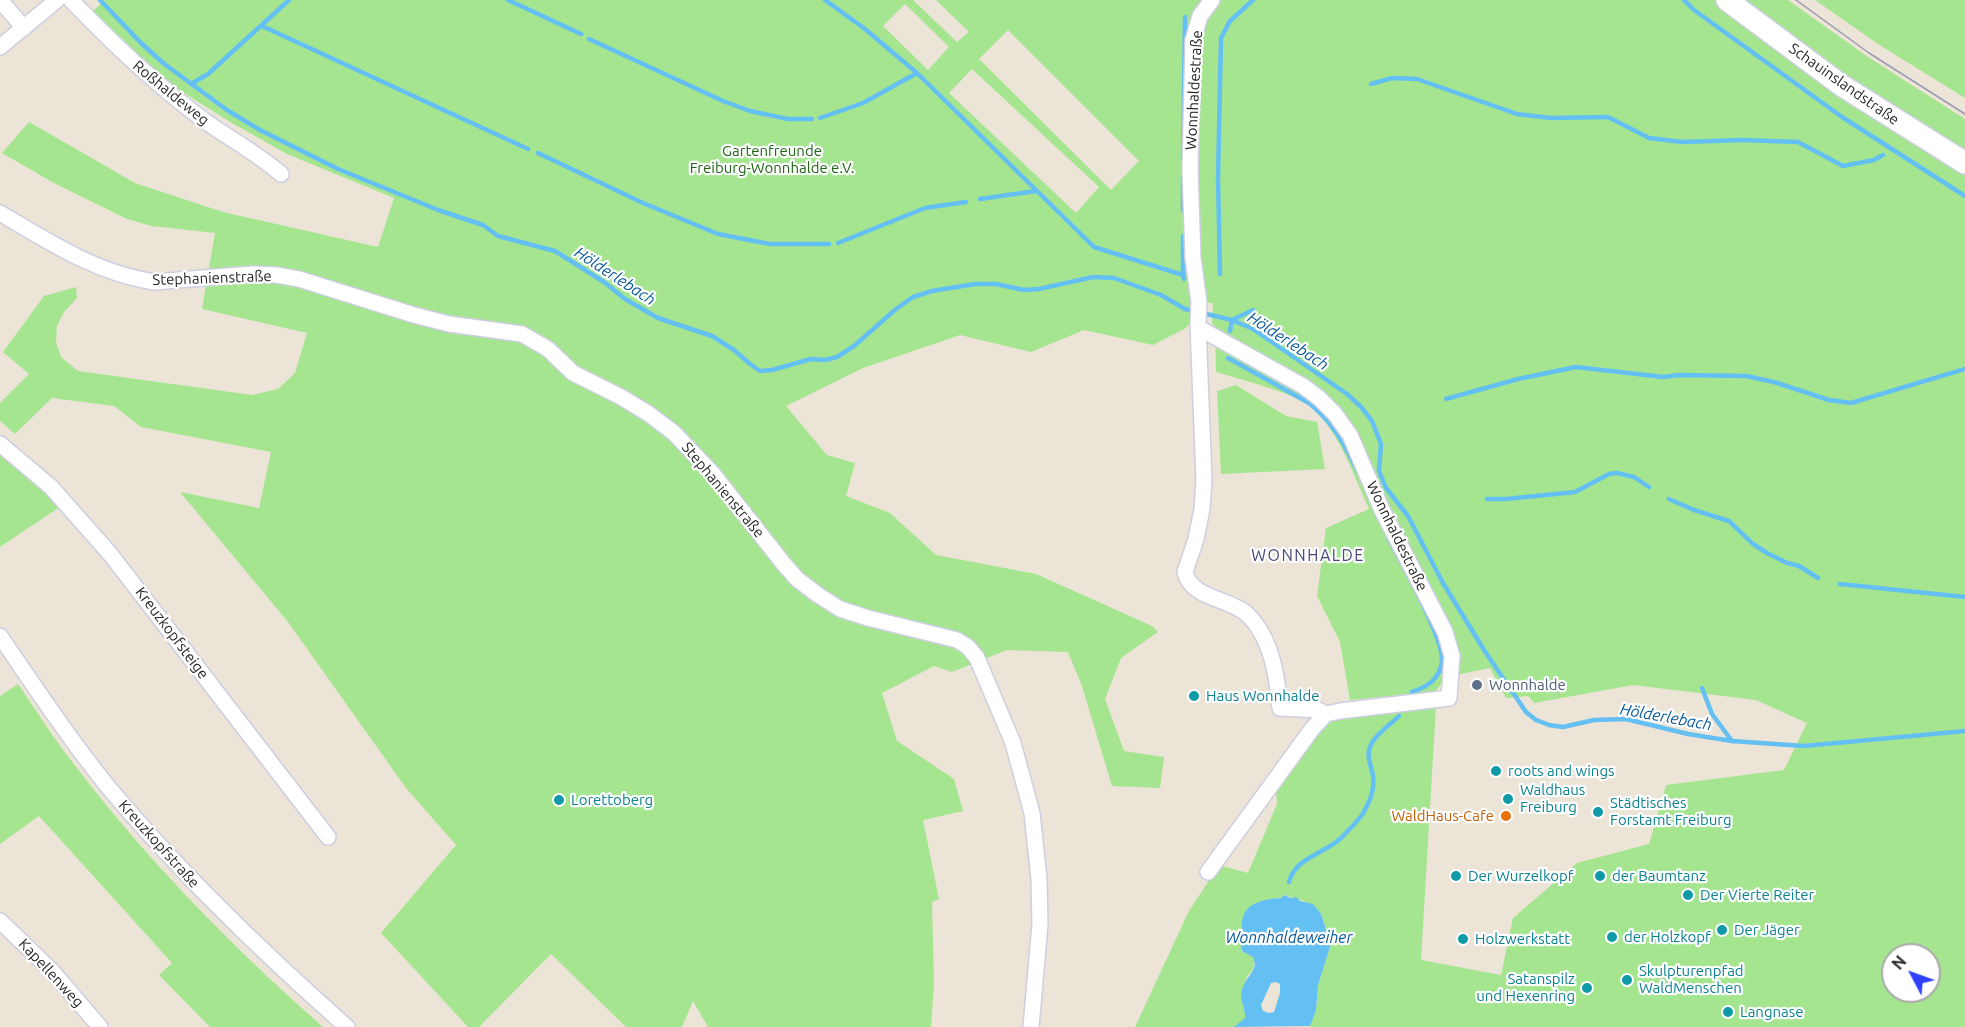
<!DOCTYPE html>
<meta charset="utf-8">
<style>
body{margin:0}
#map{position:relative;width:1965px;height:1027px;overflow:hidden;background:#ebe4d7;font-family:Ubuntu,sans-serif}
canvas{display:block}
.north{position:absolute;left:1881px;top:943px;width:60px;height:60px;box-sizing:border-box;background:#fff;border:2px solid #a9a9a9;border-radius:50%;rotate:311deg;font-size:16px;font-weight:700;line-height:24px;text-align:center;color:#272727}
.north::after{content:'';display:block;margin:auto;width:21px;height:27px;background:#3042ff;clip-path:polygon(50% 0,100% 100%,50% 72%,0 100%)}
</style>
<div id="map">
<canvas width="1965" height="1027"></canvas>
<div class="north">N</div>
</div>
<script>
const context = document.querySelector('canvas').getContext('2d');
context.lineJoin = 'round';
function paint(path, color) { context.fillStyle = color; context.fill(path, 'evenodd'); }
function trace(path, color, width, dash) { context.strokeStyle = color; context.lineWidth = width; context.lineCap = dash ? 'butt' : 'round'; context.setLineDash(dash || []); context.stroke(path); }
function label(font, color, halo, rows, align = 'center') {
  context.font = font + ' Ubuntu,sans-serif'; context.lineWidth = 4.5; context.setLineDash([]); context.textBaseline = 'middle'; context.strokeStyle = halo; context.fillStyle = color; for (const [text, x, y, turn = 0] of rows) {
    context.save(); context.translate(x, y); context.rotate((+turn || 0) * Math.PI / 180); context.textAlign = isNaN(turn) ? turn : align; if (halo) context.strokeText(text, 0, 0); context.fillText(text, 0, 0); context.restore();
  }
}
paint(new Path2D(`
 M 105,0 L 913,0 L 957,42 L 969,32 L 936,0 L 1788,0 L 1868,57 L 1965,119 L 1965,1027 L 1309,1027 L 1316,1010 L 1318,985 L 1331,944 L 1321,914 L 1304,901 L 1284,895 L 1281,898 L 1264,900 L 1242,922 L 1241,947 L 1242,951 L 1253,957 C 1257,969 1251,970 1246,979 C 1244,984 1243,994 1242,999 C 1242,1006 1246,1011 1245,1019 L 1234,1027 L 1135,1027 L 1189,911 L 1219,865 L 1248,873 L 1277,804 L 1276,789 L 1322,725 L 1338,714 L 1436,706 L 1421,960 L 1501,975 L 1513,918 L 1577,863 L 1649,844 L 1666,785 L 1784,770 L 1807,723 L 1756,700 L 1633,685 L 1534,703 L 1528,696 L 1506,698 L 1490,668 L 1446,677 L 1436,691 L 1350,700 L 1340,642 L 1317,596 L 1326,528 L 1369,509 C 1354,476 1341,437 1315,410 C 1300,394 1239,379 1216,372 L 1215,326 L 1212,324 L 1213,303 L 1190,302 L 1190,323 L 1186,328 L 1153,345 L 1084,330 L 1031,352 L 960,335 L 863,368 L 786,406 L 827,455 L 855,463 L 846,496 L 890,513 L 936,555 L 1036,574 L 1152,626 L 1158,632 L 1121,658 L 1105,699 L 1124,751 L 1164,757 L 1160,788 L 1112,786 L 1082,686 L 1068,652 L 1007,650 L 952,672 L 934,666 L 882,693 L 897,741 L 954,779 L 963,811 L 923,820 L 939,899 L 932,902 L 934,983 L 931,1027 L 708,1027 L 693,1001 L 682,1027 L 626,1027 L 551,954 L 479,1027 L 468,1027 L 381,933 L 456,845 L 406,788 L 288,622 L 180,492 L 259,508 L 271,452 L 141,427 L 114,406 L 52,398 L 15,434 L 0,421 L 0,403 L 29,374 L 3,352 L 44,296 L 76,287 L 77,298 L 64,312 L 57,326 L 56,343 L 61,357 L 78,371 L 252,395 L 278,389 L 295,373 L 307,333 L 202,309 L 215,233 L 152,226 L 127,219 L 54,183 L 2,153 L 29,122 L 135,183 L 223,212 L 378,247 L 394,198 L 287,154 L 232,123 L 179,90 L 133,50 L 93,11 ZM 905,4 L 949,47 L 928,70 L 883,26 ZM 1008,30 L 1139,161 L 1111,190 L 979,59 ZM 972,69 L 1099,187 L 1076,213 L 949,93 ZM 1893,955 L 1929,955 L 1929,991 L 1893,991 Z
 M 1815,0 L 1965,0 L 1965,98 L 1878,44 Z
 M 1236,385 L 1286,416 L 1317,422 L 1325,469 L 1221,474 L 1217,391 Z
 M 0,454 L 21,467 L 60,507 L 0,547 Z
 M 18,684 C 34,707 49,732 67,755 C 141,854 230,945 323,1027 L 210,1027 L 159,975 L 172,963 L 39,816 L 0,844 L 0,696 Z`), '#a5e590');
paint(new Path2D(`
 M 1284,895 L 1291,898 L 1296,897 L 1300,901 L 1313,904 L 1321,914 L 1331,944 L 1318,985 L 1316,1010 L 1310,1026 L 1234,1027 L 1245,1018 C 1246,1009 1239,1000 1242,990 C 1244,980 1253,974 1255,965 L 1253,957 L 1242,951 L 1241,946 C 1242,938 1241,930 1242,922 C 1244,902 1265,899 1281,898 ZM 1276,982 L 1280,984 L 1280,993 L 1274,1012 L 1269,1013 L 1263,1011 L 1261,1005 L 1271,983 Z`), '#64bff3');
trace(new Path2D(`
 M 100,0 L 141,43 L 163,63 L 227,110 L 260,130 L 338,169 L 438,210 L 483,225 L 498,236 L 555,251 L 604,282 L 625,299 L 658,318 L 712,336 L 734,350 L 750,364 L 760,371 L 772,370 L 811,359 L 825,360 L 837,357 L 854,346 L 896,309 L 913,297 L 932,291 L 975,284 L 996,284 L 1024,290 L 1039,289 L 1093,277 L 1114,278 L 1161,295 L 1185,309 L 1232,320 L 1253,329 L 1347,394 L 1361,407 L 1372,421 L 1381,444 L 1379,471 L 1386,488 L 1408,516 L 1443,583 L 1484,650 L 1526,712 L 1536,720 L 1549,725 L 1563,727 L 1594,720 L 1626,719 L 1688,734 L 1732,741 L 1804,746 L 1965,731
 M 508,0 L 581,34
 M 825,0 L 865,29 L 917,73 L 1094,247 L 1183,275 L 1184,279
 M 1684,0 L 1694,10 L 1842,117 L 1965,196
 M 262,26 L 528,149
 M 589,39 L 723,101 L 750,111 L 788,119 L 812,119
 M 191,84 L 208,74 L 289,0
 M 1371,84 L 1392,78 L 1417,79 L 1517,114 L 1551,118 L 1608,117 L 1649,138 L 1682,142 L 1742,140 L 1798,142 L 1843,166 L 1874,160 L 1883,155
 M 820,118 L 863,103 L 917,73
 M 538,153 L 643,203 L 718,234 L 770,244 L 829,244
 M 1183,159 L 1185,17
 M 1183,176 L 1183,210
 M 980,199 L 1036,191
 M 1183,236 L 1183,275
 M 838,243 L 925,208 L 966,202
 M 1220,274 L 1218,178 L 1221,38 L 1230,21 L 1253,0
 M 1230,331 L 1232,320 L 1253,310
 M 1228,358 L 1309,403 C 1333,422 1345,445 1358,472
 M 1446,399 L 1518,379 L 1576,367 L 1663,377 L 1679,375 L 1746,376 L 1774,382 L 1829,400 L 1851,403 L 1965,369
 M 1487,499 L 1506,499 L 1575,492 L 1609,474 L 1617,473 L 1634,477 L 1649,487
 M 1669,499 L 1694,510 L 1729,521 L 1753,544 L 1767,553 L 1787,563 L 1799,566 L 1818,578
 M 1389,539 C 1401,563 1444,639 1442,661 C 1440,679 1427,687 1412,692
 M 1840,584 L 1965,597
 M 1702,688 L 1712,714 L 1732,741
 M 1289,882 C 1295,858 1323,854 1340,839 C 1347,832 1356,823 1362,815 C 1369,804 1375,789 1373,776 C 1371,762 1364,755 1373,741 C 1379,732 1391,724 1399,716`), '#64bff3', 4.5);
const street = new Path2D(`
 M 0,0 L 24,28
 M 71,0 C 113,44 156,85 205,121 C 230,139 257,153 281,174
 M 1212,0 L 1200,16 L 1193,40 L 1190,169 L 1193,258 L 1199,302 L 1198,324 L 1204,480 L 1202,509 L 1196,539 L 1185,572 C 1191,599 1230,598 1248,615 C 1272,639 1277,676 1280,708 L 1318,710 L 1326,714
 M 0,47 L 57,0
 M 0,213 C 49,242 96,273 154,282 L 253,274 L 276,275 L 299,279 L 414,315 L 449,324 L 522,334 L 548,349 L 573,373 L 621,397 L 649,414 L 674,433 L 713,474 L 783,563 L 797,579 L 818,595 L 840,609 L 868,618 L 957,640 L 968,647 L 977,658 L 1013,743 L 1032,813 L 1039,879 L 1040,924 L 1031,1027
 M 1199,328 L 1303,386 L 1319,398 L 1335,414 L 1350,435 L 1382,510 L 1445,632 L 1452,656 L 1449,698 L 1340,711 L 1326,714 L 1312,729 L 1208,872
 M 0,444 L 51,487 L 111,555 L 328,837
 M 0,636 C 35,687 70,740 109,788 C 182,875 262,952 347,1027
 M 0,921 L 53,972 L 100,1027`);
const secondary = new Path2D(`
 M 1727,0 L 1841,85 L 1965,163`);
trace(street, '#cdcee1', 18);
trace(secondary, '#cdcee1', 24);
trace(street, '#fff', 15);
trace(secondary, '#fff', 21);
trace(new Path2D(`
 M 1796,0 L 1869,53 L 1965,114`), '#9a9bb3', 1.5);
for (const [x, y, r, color] of [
 [1477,685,6,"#5c6f8a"],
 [1194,696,6,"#0f9aa8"],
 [1496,771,6,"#0f9aa8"],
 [1508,799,6,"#0f9aa8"],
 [559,800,6,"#0f9aa8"],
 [1598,812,6,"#0f9aa8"],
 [1506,816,6,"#e8710a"],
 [1456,876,6,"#0f9aa8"],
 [1600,876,6,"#0f9aa8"],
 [1688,895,6,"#0f9aa8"],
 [1722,930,6,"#0f9aa8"],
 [1612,937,6,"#0f9aa8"],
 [1463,939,6,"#0f9aa8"],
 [1627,980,6,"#0f9aa8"],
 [1587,988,6,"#0f9aa8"],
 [1728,1012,6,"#0f9aa8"]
]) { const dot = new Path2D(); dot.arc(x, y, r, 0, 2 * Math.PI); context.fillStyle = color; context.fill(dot); trace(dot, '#fff', 2); }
label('15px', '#272727', '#fff', [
 ["Schauinslandstraße",1844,84,35],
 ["Wonnhaldestraße",1194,90,-87],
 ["Roßhaldeweg",171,93,39],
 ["Stephanienstraße",212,278,-2],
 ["Stephanienstraße",723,490,50],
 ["Wonnhaldestraße",1397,536,64],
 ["Kreuzkopfsteige",172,633,53],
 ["Kreuzkopfstraße",159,844,48],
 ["Kapellenweg",51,973,47]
]);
label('15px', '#1e6516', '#fff', [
 ["Gartenfreunde",772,151],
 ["Freiburg-Wonnhalde e.V.",772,168]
]);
label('15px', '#4e5e75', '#fff', [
 ["Wonnhalde",1489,685]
], 'left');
label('15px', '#0d838f', '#fff', [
 ["Haus Wonnhalde",1206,696],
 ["roots and wings",1508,771],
 ["Waldhaus",1520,790],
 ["Freiburg",1520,807],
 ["Lorettoberg",571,800],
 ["Städtisches",1610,803],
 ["Forstamt Freiburg",1610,820],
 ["Der Wurzelkopf",1468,876],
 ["der Baumtanz",1612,876],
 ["Der Vierte Reiter",1700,895],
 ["Der Jäger",1734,930],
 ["der Holzkopf",1624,937],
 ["Holzwerkstatt",1475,939],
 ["Skulpturenpfad",1639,971],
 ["WaldMenschen",1639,988],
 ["Satanspilz",1575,979,"right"],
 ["und Hexenring",1575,996,"right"],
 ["Langnase",1740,1012]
], 'left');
label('15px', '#c56008', '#fff', [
 ["WaldHaus-Cafe",1494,816]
], 'right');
label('italic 16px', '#08599a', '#fff', [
 ["Hölderlebach",615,276,33],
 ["Hölderlebach",1288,341,33],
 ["Hölderlebach",1666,717,10],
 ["Wonnhaldeweiher",1289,938]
]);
context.letterSpacing = '1.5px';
label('16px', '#464a79', '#fff', [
 ["WONNHALDE",1308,556]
]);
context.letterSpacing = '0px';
</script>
